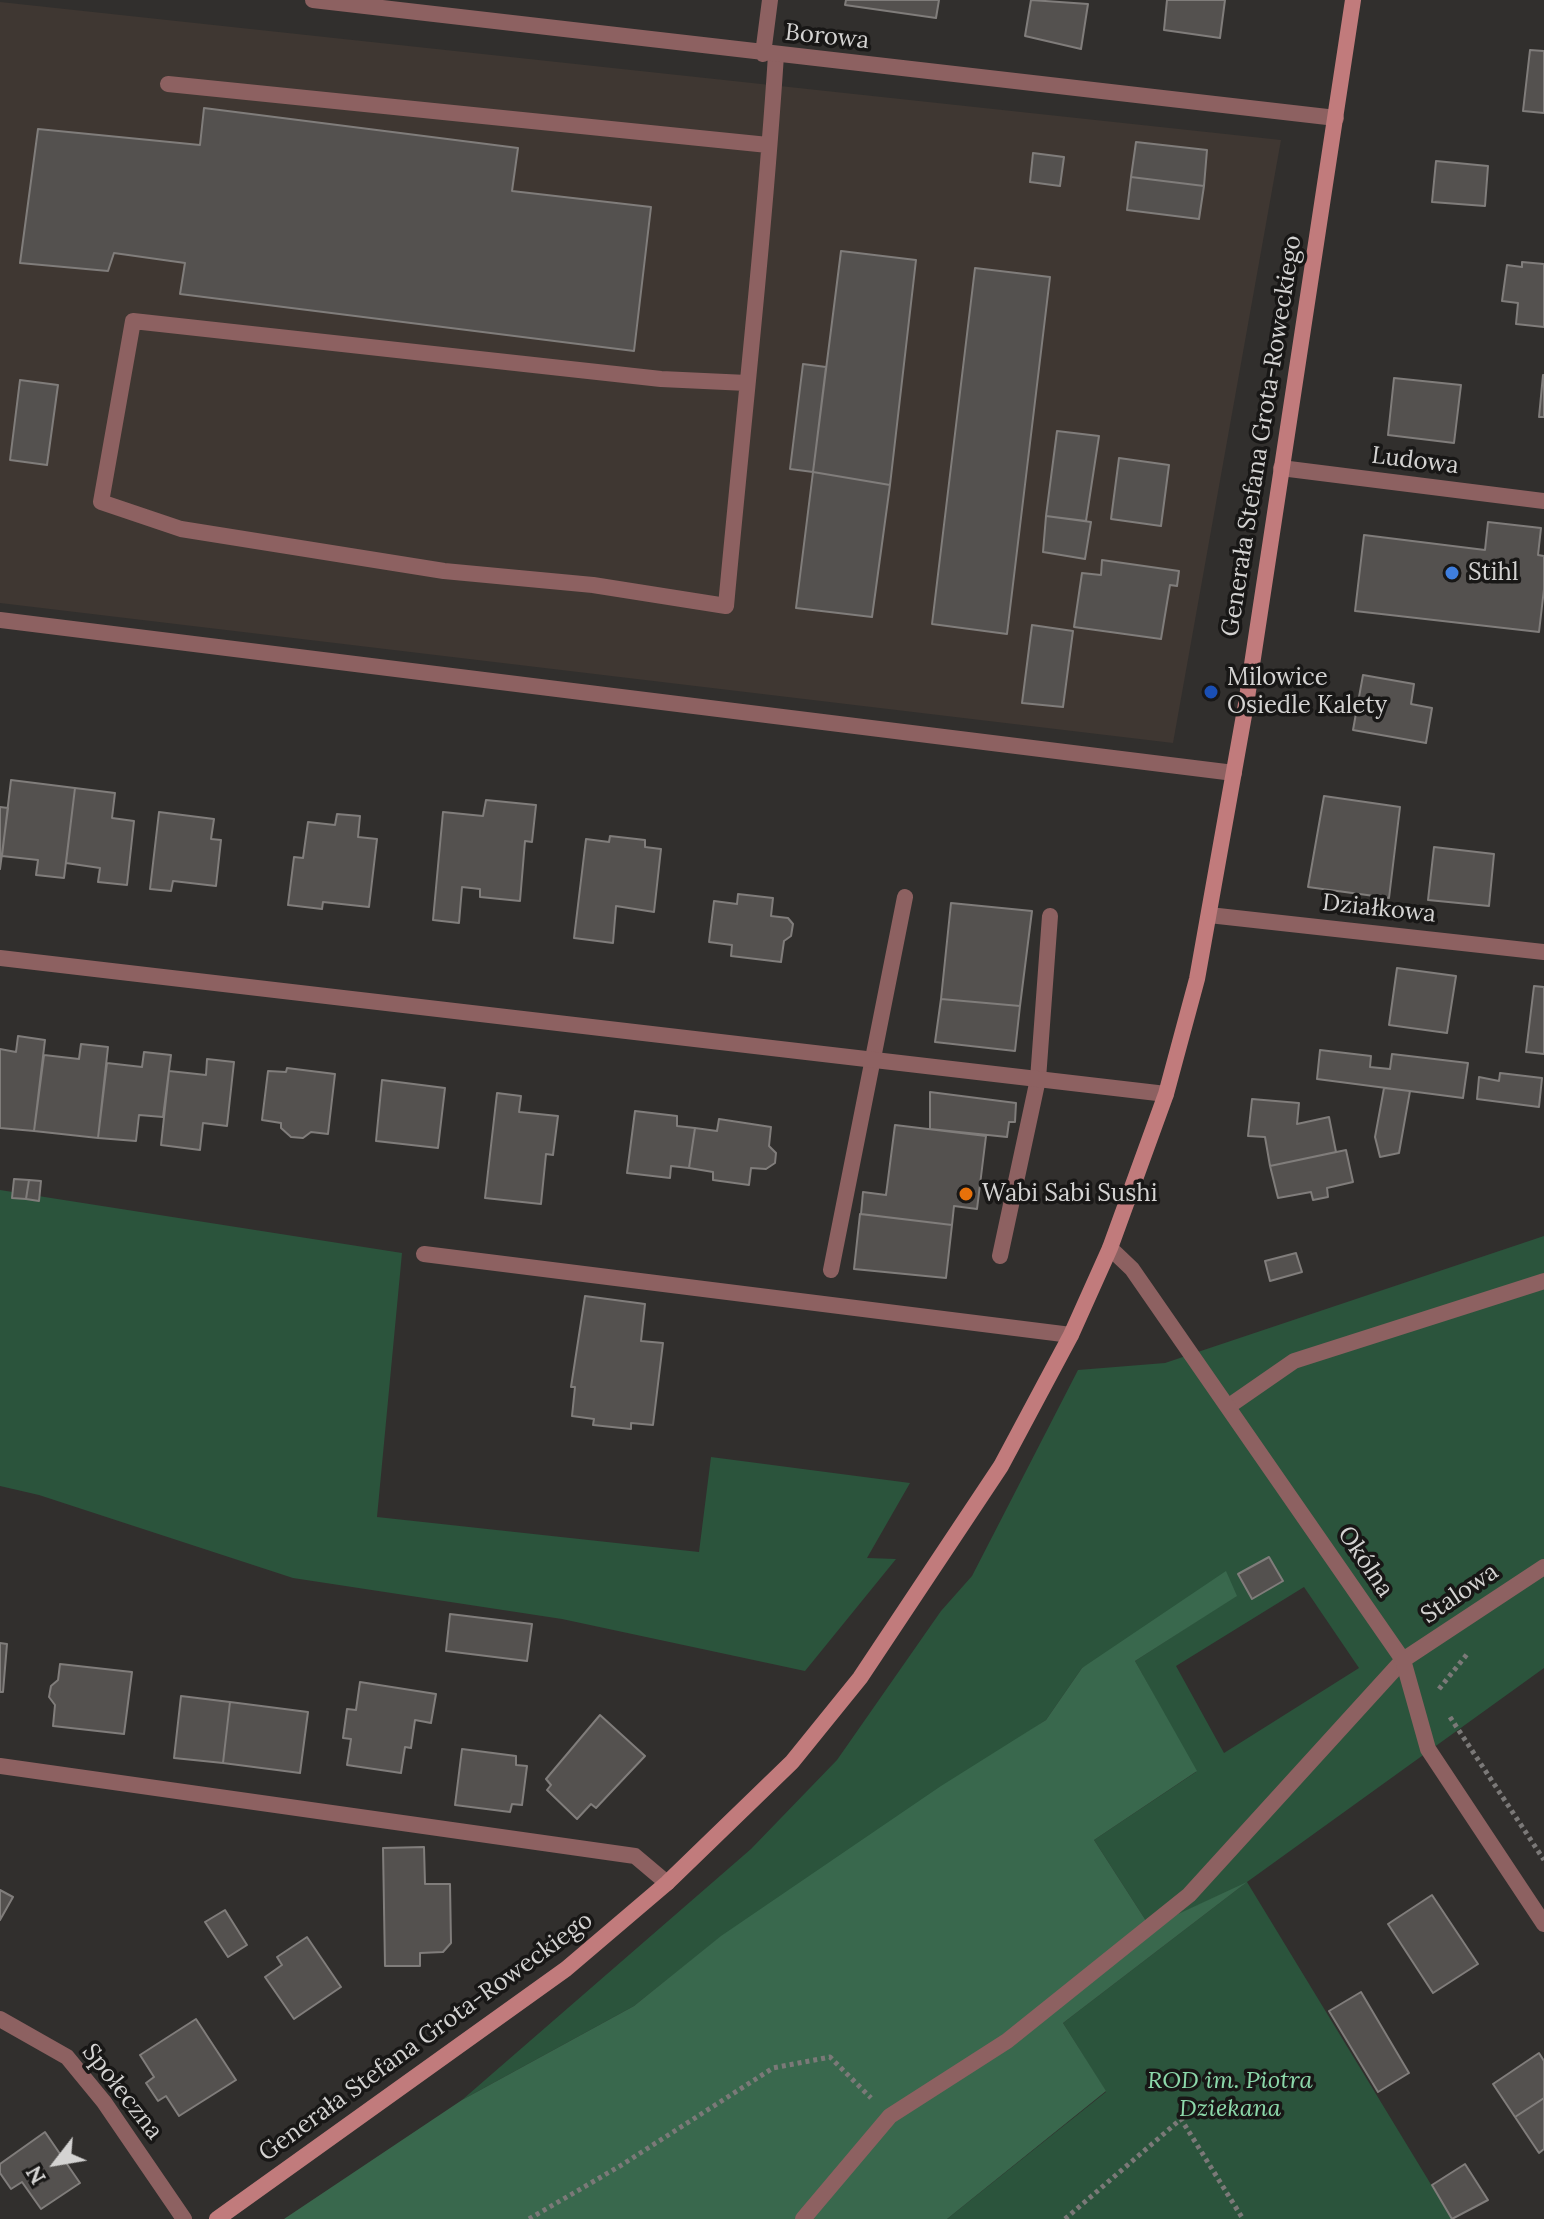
<!DOCTYPE html>
<meta charset="utf-8">
<style>
body{margin:0}
#map{position:relative;width:1544px;height:2219px;overflow:hidden;background:#312f2d;font-family:Lora,serif}
canvas{display:block}
.north{position:absolute;left:16px;top:2123px;width:80px;height:80px;-webkit-text-stroke:6px #181716;paint-order:stroke;rotate:239deg;font-size:22px;font-weight:700;line-height:32px;text-align:center;color:#d4d3d2}
.north::after{content:'';display:block;margin:auto;width:28px;height:36px;background:#d4d3d2;clip-path:polygon(50% 0,100% 100%,50% 72%,0 100%)}
</style>
<div id="map">
<canvas width="1544" height="2219"></canvas>
<div class="north">N</div>
</div>
<script>
const context = document.querySelector('canvas').getContext('2d');
context.lineJoin = 'round';
function paint(path, color) { context.fillStyle = color; context.fill(path, 'evenodd'); }
function trace(path, color, width, dash) { context.strokeStyle = color; context.lineWidth = width; context.lineCap = dash ? 'butt' : 'round'; context.setLineDash(dash || []); context.stroke(path); }
function label(font, color, halo, rows, align = 'center') {
  context.font = font + ' Lora,serif'; context.lineWidth = 7; context.setLineDash([]); context.textBaseline = 'middle'; context.strokeStyle = halo; context.fillStyle = color; for (const [text, x, y, turn = 0] of rows) {
    context.save(); context.translate(x, y); context.rotate((+turn || 0) * Math.PI / 180); context.textAlign = isNaN(turn) ? turn : align; if (halo) context.strokeText(text, 0, 0); context.fillText(text, 0, 0); context.restore();
  }
}
paint(new Path2D(`
 M 0,2 L 1281,140 L 1173,743 L 0,603 Z`), '#3f3732');
paint(new Path2D(`
 M 0,1190 L 402,1253 L 377,1517 L 699,1552 L 711,1457 L 910,1483 L 867,1558 L 896,1559 L 805,1671 L 562,1619 L 293,1578 L 39,1495 L 0,1486 Z
 M 1544,1236 L 1544,1668 L 1247,1882 L 1452,2219 L 947,2219 L 1106,2092 L 1063,2023 L 1243,1885 L 1150,1927 L 1094,1840 L 1196,1772 L 1135,1661 L 1236,1596 L 1082,1668 L 1046,1720 L 722,1936 L 634,2006 L 462,2100 L 751,1849 L 837,1760 L 941,1611 L 972,1576 L 1078,1370 L 1165,1363 ZM 1304,1587 L 1359,1668 L 1224,1753 L 1176,1666 Z`), '#2b543c');
paint(new Path2D(`
 M 1226,1571 L 1237,1596 L 1135,1661 L 1197,1771 L 1094,1840 L 1150,1927 L 1247,1882 L 1063,2023 L 1106,2091 L 947,2219 L 284,2219 L 462,2100 L 634,2006 L 721,1936 L 941,1786 L 1046,1720 L 1082,1668 Z`), '#39684d');
const building = new Path2D(`
 M 846,0 L 939,0 L 936,18 L 845,5 Z
 M 1031,0 L 1088,4 L 1081,49 L 1025,36 Z
 M 1167,0 L 1225,0 L 1220,38 L 1164,30 Z
 M 1530,50 L 1544,51 L 1544,113 L 1523,111 Z
 M 204,108 L 518,148 L 512,191 L 651,207 L 634,351 L 180,294 L 185,263 L 114,253 L 108,271 L 20,263 L 38,129 L 200,145 Z
 M 1136,142 L 1207,150 L 1204,186 L 1131,177 Z
 M 1033,153 L 1064,157 L 1060,186 L 1030,182 Z
 M 1436,161 L 1488,166 L 1485,206 L 1432,202 Z
 M 1131,177 L 1204,186 L 1199,219 L 1127,210 Z
 M 841,251 L 916,260 L 890,485 L 813,472 Z
 M 1522,262 L 1544,264 L 1544,327 L 1516,324 L 1518,303 L 1502,301 L 1507,265 L 1522,267 Z
 M 975,268 L 1050,277 L 1007,634 L 932,624 Z
 M 803,364 L 826,367 L 813,472 L 790,469 Z
 M 1543,375 L 1544,375 L 1544,417 L 1539,417 Z
 M 1394,378 L 1461,385 L 1454,443 L 1388,435 Z
 M 20,380 L 58,385 L 47,465 L 10,460 Z
 M 1057,431 L 1099,436 L 1086,521 L 1046,516 Z
 M 1119,458 L 1169,465 L 1161,526 L 1111,519 Z
 M 813,472 L 890,485 L 872,617 L 796,608 Z
 M 1046,516 L 1091,522 L 1085,559 L 1043,552 Z
 M 1488,522 L 1541,528 L 1538,555 L 1544,556 L 1544,589 L 1539,632 L 1355,611 L 1364,535 L 1485,550 Z
 M 1102,560 L 1179,571 L 1177,586 L 1170,585 L 1161,639 L 1074,627 L 1082,573 L 1101,575 Z
 M 1032,625 L 1073,631 L 1063,707 L 1022,703 Z
 M 1363,675 L 1414,684 L 1411,704 L 1432,708 L 1426,743 L 1353,730 Z
 M 11,780 L 75,788 L 64,878 L 36,875 L 38,860 L 2,856 Z
 M 75,788 L 115,793 L 112,818 L 134,821 L 127,885 L 98,882 L 100,868 L 66,863 Z
 M 1324,796 L 1400,807 L 1389,898 L 1308,887 Z
 M 486,800 L 536,805 L 532,842 L 525,841 L 520,901 L 480,897 L 480,889 L 462,887 L 459,923 L 433,920 L 443,812 L 483,816 Z
 M 0,807 L 8,808 L 0,869 Z
 M 159,812 L 214,819 L 211,839 L 221,840 L 216,886 L 173,881 L 171,891 L 150,889 Z
 M 337,814 L 360,816 L 358,837 L 377,839 L 369,907 L 323,902 L 322,909 L 288,905 L 294,857 L 303,858 L 308,822 L 335,825 Z
 M 610,836 L 645,840 L 645,847 L 661,849 L 654,912 L 616,906 L 613,943 L 574,938 L 586,839 L 609,842 Z
 M 1434,847 L 1494,854 L 1489,906 L 1428,900 Z
 M 738,894 L 773,898 L 771,916 L 788,918 L 793,924 L 791,936 L 784,941 L 781,962 L 731,956 L 732,945 L 709,942 L 714,901 L 737,904 Z
 M 951,903 L 1032,911 L 1020,1006 L 941,999 Z
 M 1397,968 L 1456,976 L 1447,1033 L 1389,1025 Z
 M 1534,986 L 1544,987 L 1544,1054 L 1526,1052 Z
 M 941,999 L 1020,1006 L 1015,1051 L 935,1042 Z
 M 18,1036 L 45,1040 L 34,1131 L 0,1128 L 0,1049 L 16,1052 Z
 M 81,1044 L 108,1047 L 98,1138 L 34,1131 L 44,1055 L 79,1059 Z
 M 1320,1050 L 1371,1056 L 1370,1067 L 1390,1069 L 1392,1054 L 1468,1063 L 1463,1098 L 1317,1079 Z
 M 144,1052 L 171,1055 L 163,1117 L 139,1115 L 136,1141 L 98,1138 L 107,1063 L 142,1067 Z
 M 207,1059 L 234,1062 L 227,1126 L 203,1123 L 200,1150 L 161,1145 L 169,1071 L 206,1075 Z
 M 287,1068 L 335,1074 L 328,1134 L 311,1132 L 303,1138 L 291,1137 L 281,1128 L 281,1123 L 262,1120 L 268,1071 L 286,1072 Z
 M 1500,1073 L 1542,1078 L 1539,1107 L 1477,1099 L 1479,1077 L 1499,1081 Z
 M 382,1080 L 445,1088 L 438,1148 L 376,1141 Z
 M 1384,1088 L 1410,1091 L 1399,1153 L 1380,1157 L 1375,1137 Z
 M 930,1092 L 1016,1103 L 1015,1122 L 1009,1122 L 1007,1137 L 930,1129 Z
 M 497,1093 L 521,1096 L 519,1112 L 558,1116 L 553,1155 L 546,1154 L 541,1204 L 485,1198 Z
 M 1252,1099 L 1299,1103 L 1297,1124 L 1329,1117 L 1336,1152 L 1270,1166 L 1265,1137 L 1248,1136 Z
 M 635,1111 L 677,1116 L 677,1126 L 695,1128 L 689,1168 L 671,1166 L 670,1178 L 627,1173 Z
 M 719,1119 L 771,1127 L 769,1146 L 776,1153 L 775,1163 L 766,1169 L 751,1168 L 749,1185 L 713,1180 L 713,1172 L 689,1168 L 695,1128 L 717,1131 Z
 M 895,1125 L 986,1136 L 977,1209 L 954,1206 L 952,1225 L 861,1214 L 863,1192 L 886,1195 Z
 M 1346,1150 L 1353,1182 L 1327,1188 L 1328,1197 L 1313,1200 L 1311,1192 L 1278,1198 L 1270,1166 Z
 M 14,1179 L 29,1180 L 26,1199 L 12,1198 Z
 M 29,1180 L 41,1181 L 39,1201 L 26,1199 Z
 M 860,1214 L 952,1225 L 946,1278 L 854,1269 Z
 M 1296,1253 L 1302,1272 L 1270,1281 L 1265,1261 Z
 M 585,1296 L 645,1304 L 641,1341 L 663,1343 L 653,1425 L 631,1423 L 631,1429 L 593,1425 L 594,1419 L 572,1416 L 575,1387 L 571,1387 Z
 M 1269,1557 L 1283,1581 L 1252,1599 L 1238,1574 Z
 M 450,1614 L 532,1624 L 527,1661 L 446,1651 Z
 M 0,1643 L 7,1644 L 3,1692 L 0,1692 Z
 M 60,1664 L 132,1672 L 124,1734 L 53,1726 L 55,1705 L 49,1697 L 51,1686 L 58,1680 Z
 M 360,1682 L 436,1694 L 431,1723 L 415,1720 L 411,1748 L 405,1747 L 401,1773 L 347,1765 L 351,1739 L 343,1738 L 347,1709 L 356,1710 Z
 M 181,1696 L 230,1702 L 223,1763 L 174,1758 Z
 M 230,1702 L 308,1712 L 300,1773 L 223,1763 Z
 M 600,1715 L 645,1756 L 596,1808 L 591,1804 L 577,1819 L 547,1790 L 551,1785 L 546,1779 Z
 M 462,1749 L 516,1756 L 516,1765 L 527,1766 L 522,1805 L 512,1804 L 510,1812 L 455,1805 Z
 M 424,1847 L 425,1884 L 450,1884 L 451,1943 L 443,1952 L 420,1953 L 420,1966 L 385,1966 L 383,1848 Z
 M 0,1890 L 13,1897 L 0,1920 Z
 M 1432,1895 L 1478,1964 L 1433,1993 L 1388,1924 Z
 M 225,1910 L 247,1945 L 228,1957 L 205,1922 Z
 M 307,1937 L 341,1987 L 294,2019 L 265,1977 L 282,1965 L 277,1957 Z
 M 1361,1992 L 1409,2073 L 1378,2092 L 1329,2011 Z
 M 196,2019 L 236,2080 L 179,2116 L 166,2096 L 158,2101 L 146,2083 L 154,2077 L 140,2055 Z
 M 1539,2053 L 1544,2061 L 1544,2098 L 1515,2117 L 1493,2084 Z
 M 1544,2098 L 1544,2149 L 1539,2153 L 1515,2117 Z
 M 45,2132 L 80,2183 L 41,2209 L 22,2182 L 11,2189 L 0,2173 L 0,2164 Z
 M 1465,2164 L 1488,2200 L 1452,2219 L 1432,2185 Z`);
paint(building, '#54514f');
trace(building, '#807d7b', 2);
trace(new Path2D(`
 M 1439,1689 L 1468,1653
 M 1450,1717 L 1544,1860
 M 529,2219 L 620,2166 L 773,2068 L 830,2057 L 871,2098
 M 1065,2219 L 1181,2119 L 1243,2219`), '#7b7978', 5, [4, 4]);
trace(new Path2D(`
 M 168,84 L 768,145
 M 747,383 L 661,379 L 133,321 L 101,502 L 181,529 L 444,571 L 593,585 L 726,606 C 743,422 764,239 776,55
 M 0,620 L 1234,773
 M 424,1254 L 1071,1335
 M 1000,1256 L 1038,1079 L 1050,916
 M 831,1270 L 905,897
 M 1229,1406 L 1294,1361 L 1544,1281
 M 0,1766 L 635,1856 L 667,1883
 M 803,2219 L 890,2116 L 1007,2041 L 1189,1895 L 1403,1660`), '#8d6161', 16);
trace(new Path2D(`
 M 313,0 L 1336,118
 M 763,54 L 770,0
 M 1281,468 L 1544,501
 M 1209,915 L 1544,952
 M 0,958 L 1166,1094
 M 1110,1248 L 1132,1269 L 1403,1660 L 1428,1749 L 1544,1924
 M 1403,1660 L 1544,1567
 M 0,2019 L 67,2057 L 104,2102 L 184,2219`), '#8d6161', 16);
trace(new Path2D(`
 M 217,2219 L 566,1969 L 667,1883 L 792,1762 L 860,1678 L 1001,1466 L 1071,1335 L 1110,1248 L 1166,1094 L 1197,979 L 1246,704 L 1353,0`), '#c17b7c', 16);
for (const [x, y, r, color] of [
 [1452,573,8,"#3f7fe0"],
 [1211,692,8,"#1a4fb4"],
 [966,1194,8,"#e8710a"]
]) { const dot = new Path2D(); dot.arc(x, y, r, 0, 2 * Math.PI); context.fillStyle = color; context.fill(dot); trace(dot, '#181716', 3); }
label('24px', '#d4d3d2', '#181716', [
 ["Borowa",827,37,6],
 ["Generała Stefana Grota-Roweckiego",1262,436,-81],
 ["Ludowa",1415,461,7],
 ["Działkowa",1379,909,6],
 ["Okólna",1365,1562,56],
 ["Stalowa",1460,1594,-34],
 ["Generała Stefana Grota-Roweckiego",426,2037,-36],
 ["Społeczna",122,2092,52]
]);
label('24px', '#d4d3d2', '#181716', [
 ["Stihl",1468,573],
 ["Milowice",1227,678],
 ["Osiedle Kalety",1227,706],
 ["Wabi Sabi Sushi",982,1194]
], 'left');
label('italic 24px', '#8cd8aa', '#181716', [
 ["ROD im. Piotra",1230,2081],
 ["Dziekana",1230,2109]
]);
</script>
